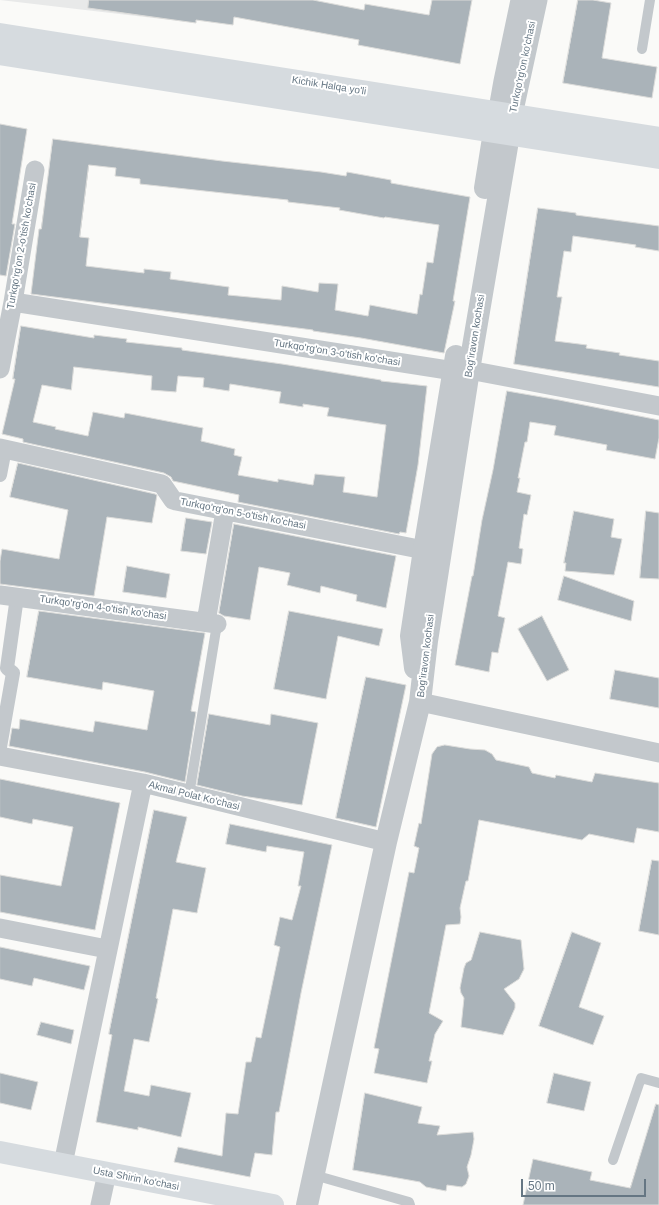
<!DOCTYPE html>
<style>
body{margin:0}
#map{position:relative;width:659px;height:1205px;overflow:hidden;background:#fafaf8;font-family:Helvetica,sans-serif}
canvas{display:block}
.scale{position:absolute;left:521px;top:1179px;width:125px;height:18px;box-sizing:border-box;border:2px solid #657683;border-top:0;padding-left:5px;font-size:12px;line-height:14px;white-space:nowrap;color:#657683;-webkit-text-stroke:3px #fff;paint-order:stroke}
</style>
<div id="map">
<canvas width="659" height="1205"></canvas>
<div class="scale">50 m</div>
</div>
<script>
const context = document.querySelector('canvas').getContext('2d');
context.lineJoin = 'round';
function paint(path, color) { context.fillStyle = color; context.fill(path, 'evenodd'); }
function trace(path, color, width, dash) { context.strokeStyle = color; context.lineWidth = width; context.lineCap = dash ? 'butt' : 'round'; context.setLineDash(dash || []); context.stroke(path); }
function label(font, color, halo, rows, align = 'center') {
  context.font = font + ' Helvetica,sans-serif'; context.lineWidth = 4; context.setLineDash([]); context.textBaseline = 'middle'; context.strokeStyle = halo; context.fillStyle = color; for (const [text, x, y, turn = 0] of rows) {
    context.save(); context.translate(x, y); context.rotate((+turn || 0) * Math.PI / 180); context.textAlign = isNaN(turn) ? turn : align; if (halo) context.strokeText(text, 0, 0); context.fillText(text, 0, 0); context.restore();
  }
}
paint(new Path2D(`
 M 0,0 L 200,0 L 196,23 Z`), '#e8e9e9');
const building = new Path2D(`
 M 89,0 L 313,0 L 364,10 L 365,4 L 429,15 L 432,0 L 472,0 L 460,64 L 358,45 L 359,40 L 234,17 L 233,25 L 196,20 L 196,23 L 88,8 Z
 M 578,0 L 593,0 L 611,3 L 602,58 L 657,67 L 652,98 L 563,83 Z
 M 0,124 L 27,129 L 12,224 L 15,224 L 6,276 L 0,275 Z
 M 53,139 L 222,161 L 321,172 L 346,176 L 347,172 L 391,180 L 391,183 L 470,197 L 453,301 L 455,301 L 444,353 L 361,338 L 313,331 L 313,330 L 31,294 L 39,229 L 41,229 ZM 89,165 L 116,168 L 115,176 L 140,179 L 140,184 L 288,200 L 288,202 L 340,208 L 339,210 L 384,218 L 385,217 L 439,225 L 433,263 L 427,262 L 422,295 L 420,294 L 417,314 L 370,305 L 368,316 L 335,310 L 338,284 L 319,283 L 318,292 L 282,286 L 281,300 L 228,295 L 229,287 L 170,279 L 171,272 L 144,269 L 144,273 L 86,266 L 89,238 L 80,237 Z
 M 538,208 L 576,213 L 576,215 L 659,226 L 659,251 L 635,247 L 636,245 L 573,236 L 571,252 L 564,251 L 557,297 L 562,297 L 555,341 L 587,345 L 586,348 L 620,353 L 619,355 L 659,361 L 659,387 L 514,364 Z
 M 21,326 L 94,338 L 94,335 L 127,339 L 126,342 L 182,348 L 182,350 L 282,364 L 381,380 L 381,381 L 427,386 L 418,465 L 406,533 L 400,532 L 399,534 L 238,502 L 239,495 L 173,481 L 171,477 L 164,473 L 23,442 L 23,439 L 2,434 L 15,379 L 13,379 ZM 74,367 L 152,376 L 151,390 L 176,392 L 178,376 L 204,378 L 203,387 L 229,391 L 230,384 L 281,392 L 279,403 L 303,407 L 303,404 L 329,408 L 327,416 L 386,425 L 377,497 L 343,492 L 345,477 L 315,474 L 313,485 L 278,479 L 278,482 L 238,475 L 242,457 L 234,455 L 235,449 L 201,441 L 203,428 L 125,413 L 124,418 L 93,412 L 88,436 L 55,429 L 56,427 L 33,422 L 42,385 L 71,390 Z
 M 507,391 L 559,400 L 659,420 L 659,438 L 655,459 L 606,450 L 607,445 L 554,435 L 556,426 L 530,422 L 527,442 L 525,442 L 518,478 L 520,478 L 517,492 L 531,495 L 527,515 L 524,514 L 519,548 L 523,549 L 521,564 L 508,562 L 498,616 L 505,618 L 498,653 L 492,652 L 489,672 L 455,665 L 472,576 L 473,576 L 482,520 L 493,470 Z
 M 18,463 L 155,494 L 157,495 L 152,523 L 107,517 L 94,596 L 0,584 L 0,561 L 2,549 L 59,559 L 68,510 L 10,497 Z
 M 574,511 L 614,519 L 611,537 L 622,539 L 614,575 L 565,571 L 566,563 L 564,563 Z
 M 646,511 L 659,513 L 659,579 L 640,578 Z
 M 186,518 L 212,522 L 206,554 L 181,551 Z
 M 234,524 L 396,556 L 386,608 L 356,601 L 357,595 L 321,586 L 320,593 L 287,585 L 290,573 L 259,567 L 250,620 L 224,616 L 219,613 Z
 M 127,566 L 170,574 L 166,598 L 123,592 Z
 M 564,576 L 634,601 L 631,621 L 558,600 Z
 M 39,611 L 205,633 L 191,711 L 196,712 L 185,782 L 145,772 L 9,746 L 12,728 L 19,729 L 20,719 L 93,732 L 95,721 L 147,730 L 154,691 L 103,682 L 102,690 L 27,677 Z
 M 289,611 L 383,629 L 379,646 L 338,636 L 326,699 L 274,689 Z
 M 542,616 L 569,670 L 547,681 L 518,629 Z
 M 615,670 L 659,678 L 659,708 L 610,699 Z
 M 366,677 L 406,685 L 376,827 L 336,818 Z
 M 209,714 L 270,725 L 271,714 L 318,723 L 302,805 L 242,796 L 197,785 Z
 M 445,745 L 470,749 L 485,750 L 492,754 L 496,760 L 529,767 L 532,773 L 555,778 L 556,775 L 592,782 L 595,773 L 659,783 L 659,832 L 637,828 L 634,843 L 589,834 L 582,840 L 479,820 L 468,881 L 466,881 L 460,908 L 461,917 L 460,924 L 446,925 L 429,1013 L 443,1021 L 435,1034 L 429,1061 L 432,1061 L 427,1083 L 374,1073 L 379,1049 L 374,1048 L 409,872 L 414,873 L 419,848 L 414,846 L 419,823 L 421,824 L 432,754 L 437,747 Z
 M 0,779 L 120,803 L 95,930 L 0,912 L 0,875 L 61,886 L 73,827 L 33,819 L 32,824 L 0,817 Z
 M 154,810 L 187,817 L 176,862 L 206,868 L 197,913 L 173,909 L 156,998 L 158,999 L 149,1042 L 134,1039 L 124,1091 L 149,1096 L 151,1085 L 191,1093 L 181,1137 L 138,1127 L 138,1130 L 96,1122 L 112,1035 L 109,1034 Z
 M 230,824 L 332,845 L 301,993 L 279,1112 L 276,1112 L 272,1155 L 255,1153 L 250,1177 L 174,1162 L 178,1147 L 222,1156 L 226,1113 L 238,1114 L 246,1062 L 251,1062 L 256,1037 L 261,1038 L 280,947 L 274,945 L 280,917 L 292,920 L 301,886 L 298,886 L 304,852 L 267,846 L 266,852 L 226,844 Z
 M 652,860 L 659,861 L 659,935 L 639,931 Z
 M 480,932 L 521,940 L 524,969 L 519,979 L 504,989 L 515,1003 L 515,1008 L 503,1035 L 461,1027 L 464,998 L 461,993 L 460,988 L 464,968 L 466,963 L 471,960 Z
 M 572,932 L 601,943 L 579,1007 L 604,1016 L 593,1045 L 539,1026 Z
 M 0,947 L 90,966 L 84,990 L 34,978 L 32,986 L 0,979 Z
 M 41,1022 L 74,1030 L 71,1044 L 37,1035 Z
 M 0,1073 L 38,1082 L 31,1110 L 0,1103 Z
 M 554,1073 L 591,1082 L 584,1111 L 547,1103 Z
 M 365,1093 L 422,1107 L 418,1123 L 440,1126 L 437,1135 L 473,1132 L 474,1139 L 471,1155 L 467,1167 L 469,1176 L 466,1184 L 462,1187 L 447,1185 L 446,1191 L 426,1187 L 420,1182 L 353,1170 Z
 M 656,1104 L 659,1105 L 659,1205 L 523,1205 L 533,1159 L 592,1172 L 590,1180 L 630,1188 Z`);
paint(building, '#aab3b9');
trace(building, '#dcdcda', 1);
trace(new Path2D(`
 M 642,49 L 650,0
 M 189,795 L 217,624
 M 613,1160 L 641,1078 L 659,1083
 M 314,1175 L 409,1202 L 410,1205`), '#c3c8cc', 10);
trace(new Path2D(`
 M 0,475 L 5,449
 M 0,747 L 13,673 L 7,668 L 17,597`), '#c3c8cc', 14);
trace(new Path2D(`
 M 495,126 L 503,81 L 520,0
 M 510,129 L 538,0
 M 13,302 L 454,371 L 469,370 L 659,406
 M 0,369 L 13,302 L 35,170
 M 0,448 L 162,484 L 173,500 L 176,501 L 424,550
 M 0,595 L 217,624
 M 206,622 L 225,511
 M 420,702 L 659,753
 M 0,756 L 143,783 L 386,842
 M 0,928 L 107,949
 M 63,1164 L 143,783
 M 100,1205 L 107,1173`), '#c3c8cc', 19);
trace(new Path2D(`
 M 485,188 L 494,132
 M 415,668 L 411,636 L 424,550 L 456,356
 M 307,1205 L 386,842 L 420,702 L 427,641 L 469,370 L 509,135`), '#c3c8cc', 22);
trace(new Path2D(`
 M 0,1152 L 273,1205`), '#d6dbdf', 22);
trace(new Path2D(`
 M 0,34 L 659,138
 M 0,54 L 659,158`), '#d6dbdf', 22);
label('10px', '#657683', '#fff', [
 ["Turkqo'rg'on ko'chasi",523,67,-78],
 ["Kichik Halqa yo'li",329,86,9],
 ["Turkqo'rg'on 2-o'tish ko'chasi",22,246,-80],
 ["Bog'iravon kochasi",475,336,-81],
 ["Turkqo'rg'on 3-o'tish ko'chasi",337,353,9],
 ["Turkqo'rg'on 5-o'tish ko'chasi",243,514,11],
 ["Turkqo'rg'on 4-o'tish ko'chasi",103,608,8],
 ["Bog'iravon kochasi",426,656,-83],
 ["Akmal Polat Ko'chasi",194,796,14],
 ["Usta Shirin ko'chasi",136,1179,11]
]);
</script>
